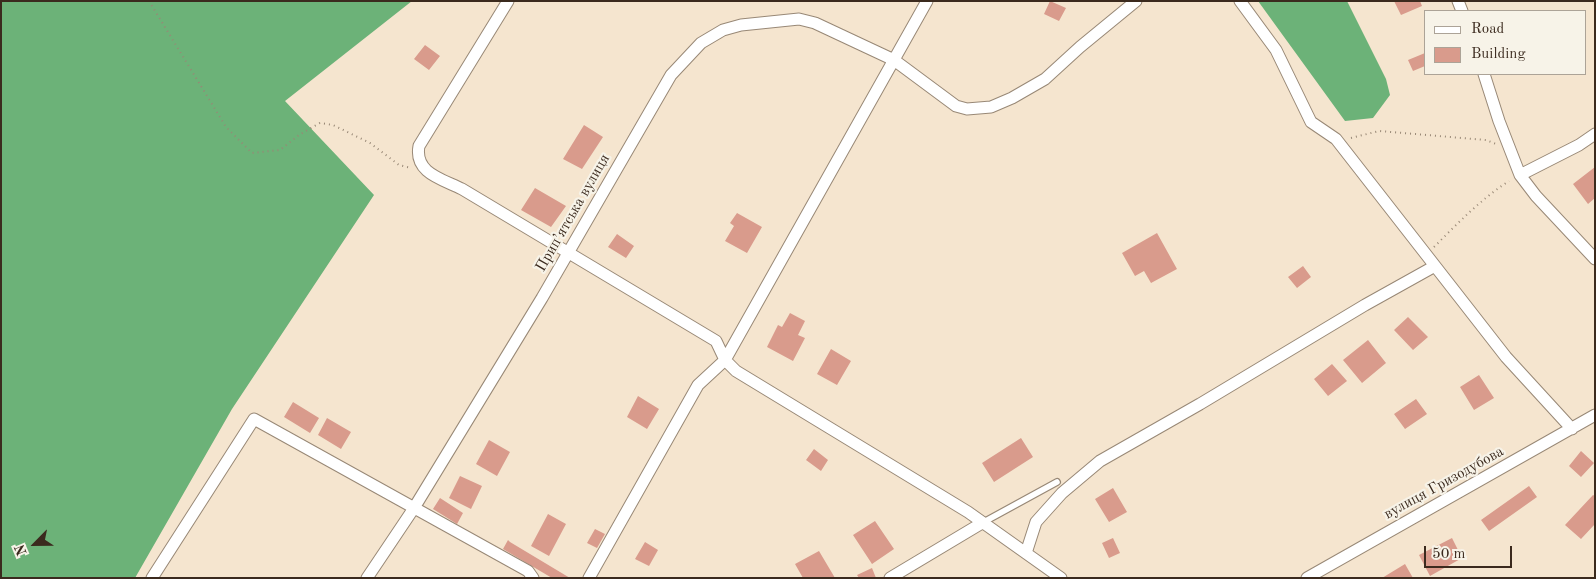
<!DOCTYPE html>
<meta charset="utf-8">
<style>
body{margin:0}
#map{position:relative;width:1596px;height:579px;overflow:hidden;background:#f5e5cf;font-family:"Old Standard TT",serif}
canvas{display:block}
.frame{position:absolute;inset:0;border:2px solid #3b2a1e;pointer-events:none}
.legend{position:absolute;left:1424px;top:10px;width:162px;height:65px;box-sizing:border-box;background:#f7f3e8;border:1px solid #aca397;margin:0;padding:6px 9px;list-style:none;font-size:15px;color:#3b2a1e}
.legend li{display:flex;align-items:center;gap:10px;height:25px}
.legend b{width:25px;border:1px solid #aca397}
.north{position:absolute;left:10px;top:519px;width:50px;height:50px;-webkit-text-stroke:4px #f7f3e8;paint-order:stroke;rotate:247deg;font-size:14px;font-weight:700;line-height:20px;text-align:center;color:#3b2a1e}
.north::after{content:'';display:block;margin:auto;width:18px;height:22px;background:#3b2a1e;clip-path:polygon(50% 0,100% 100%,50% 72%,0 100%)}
.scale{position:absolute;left:1424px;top:546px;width:88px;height:22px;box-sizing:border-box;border:2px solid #3b2a1e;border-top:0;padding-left:6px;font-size:15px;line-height:18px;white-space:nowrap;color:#3b2a1e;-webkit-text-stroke:4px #f7f3e8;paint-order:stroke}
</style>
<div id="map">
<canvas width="1596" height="579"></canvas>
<div class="frame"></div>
<ul class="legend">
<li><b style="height:6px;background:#fff"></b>Road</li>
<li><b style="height:14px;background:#d99b8c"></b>Building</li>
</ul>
<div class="north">N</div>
<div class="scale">50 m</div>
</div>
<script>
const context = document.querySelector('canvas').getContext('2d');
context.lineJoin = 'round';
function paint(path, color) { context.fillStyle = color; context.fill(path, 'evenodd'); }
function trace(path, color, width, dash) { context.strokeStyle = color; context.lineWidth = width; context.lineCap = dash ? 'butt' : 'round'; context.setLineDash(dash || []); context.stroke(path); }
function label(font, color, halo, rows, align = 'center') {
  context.font = font + ' "Old Standard TT",serif'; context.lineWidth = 4.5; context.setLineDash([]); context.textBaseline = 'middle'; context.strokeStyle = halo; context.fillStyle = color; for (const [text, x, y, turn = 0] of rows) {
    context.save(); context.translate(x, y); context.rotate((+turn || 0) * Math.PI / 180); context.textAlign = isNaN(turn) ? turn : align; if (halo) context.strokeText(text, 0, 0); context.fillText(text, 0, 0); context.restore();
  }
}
paint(new Path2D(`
 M 1,1 L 412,1 L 285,101 L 374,195 L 232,409 L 135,578 L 1,578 Z
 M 1258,1 L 1347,1 L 1386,79 L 1390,95 L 1373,118 L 1345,121 Z`), '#6cb278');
paint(new Path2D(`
 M 1050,1 L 1066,8 L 1059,21 L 1044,14 Z
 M 1394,1 L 1420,1 L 1422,6 L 1401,15 Z
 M 425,45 L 440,56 L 429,70 L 414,59 Z
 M 1425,53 L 1425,66 L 1413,71 L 1408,60 Z
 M 584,125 L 603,137 L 582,169 L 563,159 Z
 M 1595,167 L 1595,198 L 1588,204 L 1573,184 Z
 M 535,188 L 566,206 L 551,227 L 521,210 Z
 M 737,213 L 762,227 L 747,253 L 725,241 L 734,226 L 730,223 Z
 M 1157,233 L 1177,269 L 1151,283 L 1144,271 L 1135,276 L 1122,253 Z
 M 617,234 L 634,246 L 626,258 L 608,247 Z
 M 1303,266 L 1311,277 L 1297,288 L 1288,277 Z
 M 790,313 L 805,321 L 798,335 L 805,338 L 793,361 L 767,347 L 778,325 L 782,327 Z
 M 1408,317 L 1428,337 L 1413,350 L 1394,330 Z
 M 1368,340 L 1386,363 L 1362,383 L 1343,360 Z
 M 831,349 L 851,361 L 837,385 L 817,374 Z
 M 1332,364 L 1347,381 L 1328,396 L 1314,379 Z
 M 1479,375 L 1494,398 L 1474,410 L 1460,387 Z
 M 638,396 L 659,409 L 647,429 L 627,417 Z
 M 1416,399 L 1427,414 L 1405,429 L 1394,414 Z
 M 293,402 L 319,418 L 310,433 L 284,417 Z
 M 327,418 L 351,432 L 341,449 L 318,435 Z
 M 1021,438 L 1033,457 L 994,482 L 982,463 Z
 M 489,440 L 510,452 L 497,476 L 476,464 Z
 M 814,449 L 828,460 L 821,471 L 806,460 Z
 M 1581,451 L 1594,463 L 1581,477 L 1569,466 Z
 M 460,476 L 482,486 L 471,509 L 449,498 Z
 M 1529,486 L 1537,497 L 1489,531 L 1481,520 Z
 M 1113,488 L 1127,512 L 1109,522 L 1095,499 Z
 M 1593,495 L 1595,496 L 1595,524 L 1581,539 L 1565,525 Z
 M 440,498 L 463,513 L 457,524 L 433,509 Z
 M 548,514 L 566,524 L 549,556 L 531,546 Z
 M 875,521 L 894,549 L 872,564 L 853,535 Z
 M 595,529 L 605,534 L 597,548 L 587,543 Z
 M 1113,538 L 1120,553 L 1109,558 L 1102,543 Z
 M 1452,538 L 1462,558 L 1430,576 L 1419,555 Z
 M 508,540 L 510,542 L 570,578 L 552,578 L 503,549 Z
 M 645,542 L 658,550 L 649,566 L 635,559 Z
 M 819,551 L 835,578 L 803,578 L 795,564 Z
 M 1405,564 L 1413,578 L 1382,578 Z
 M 872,568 L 876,578 L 859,578 L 857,575 Z`), '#d99b8c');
const service = new Path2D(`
 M 982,523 L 1057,482`);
const minor = new Path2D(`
 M 508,1 L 419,146 C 414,173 442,179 462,189 L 716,341 L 725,360 L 736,371 L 968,512 L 1061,578
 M 1240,1 L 1276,50 L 1311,122 L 1336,139 L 1506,357 L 1572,429
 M 1458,1 L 1462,11
 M 1484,74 L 1499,121 L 1520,175 L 1536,196 L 1595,259
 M 1520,175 L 1579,145 L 1595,134
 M 1026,553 L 1036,522 L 1062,493 L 1100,461 L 1200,404 L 1365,305 L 1435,266
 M 152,578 L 254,419 L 528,571 L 533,578
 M 367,578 L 414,508 L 542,298 L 671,75 L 701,43 L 723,30 L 741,25 L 799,19 L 815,23 L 894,60 L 956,106 L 967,109 L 991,107 L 1012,98 L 1045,79 L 1080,47 L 1136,1
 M 589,578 L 698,385 L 725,360 L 927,1
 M 890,578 L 982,523
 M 1307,578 L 1595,415`);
trace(service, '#988876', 8);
trace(minor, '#988876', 13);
trace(new Path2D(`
 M 149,1 L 226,127 L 252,153 L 280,150 L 299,135 L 320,123 L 333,125 L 370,143 L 399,165 L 411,168
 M 1351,138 L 1379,131 L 1486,140 L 1496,144
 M 1434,247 C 1458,223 1481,199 1509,181`), '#988876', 2, [1, 4]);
trace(service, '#fff', 5.5);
trace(minor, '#fff', 11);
label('15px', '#3b2a1e', '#f7f3e8', [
 ["Прип’ятська вулиця",573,213,-60],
 ["вулиця Гризодубова",1444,483,-29]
]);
</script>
